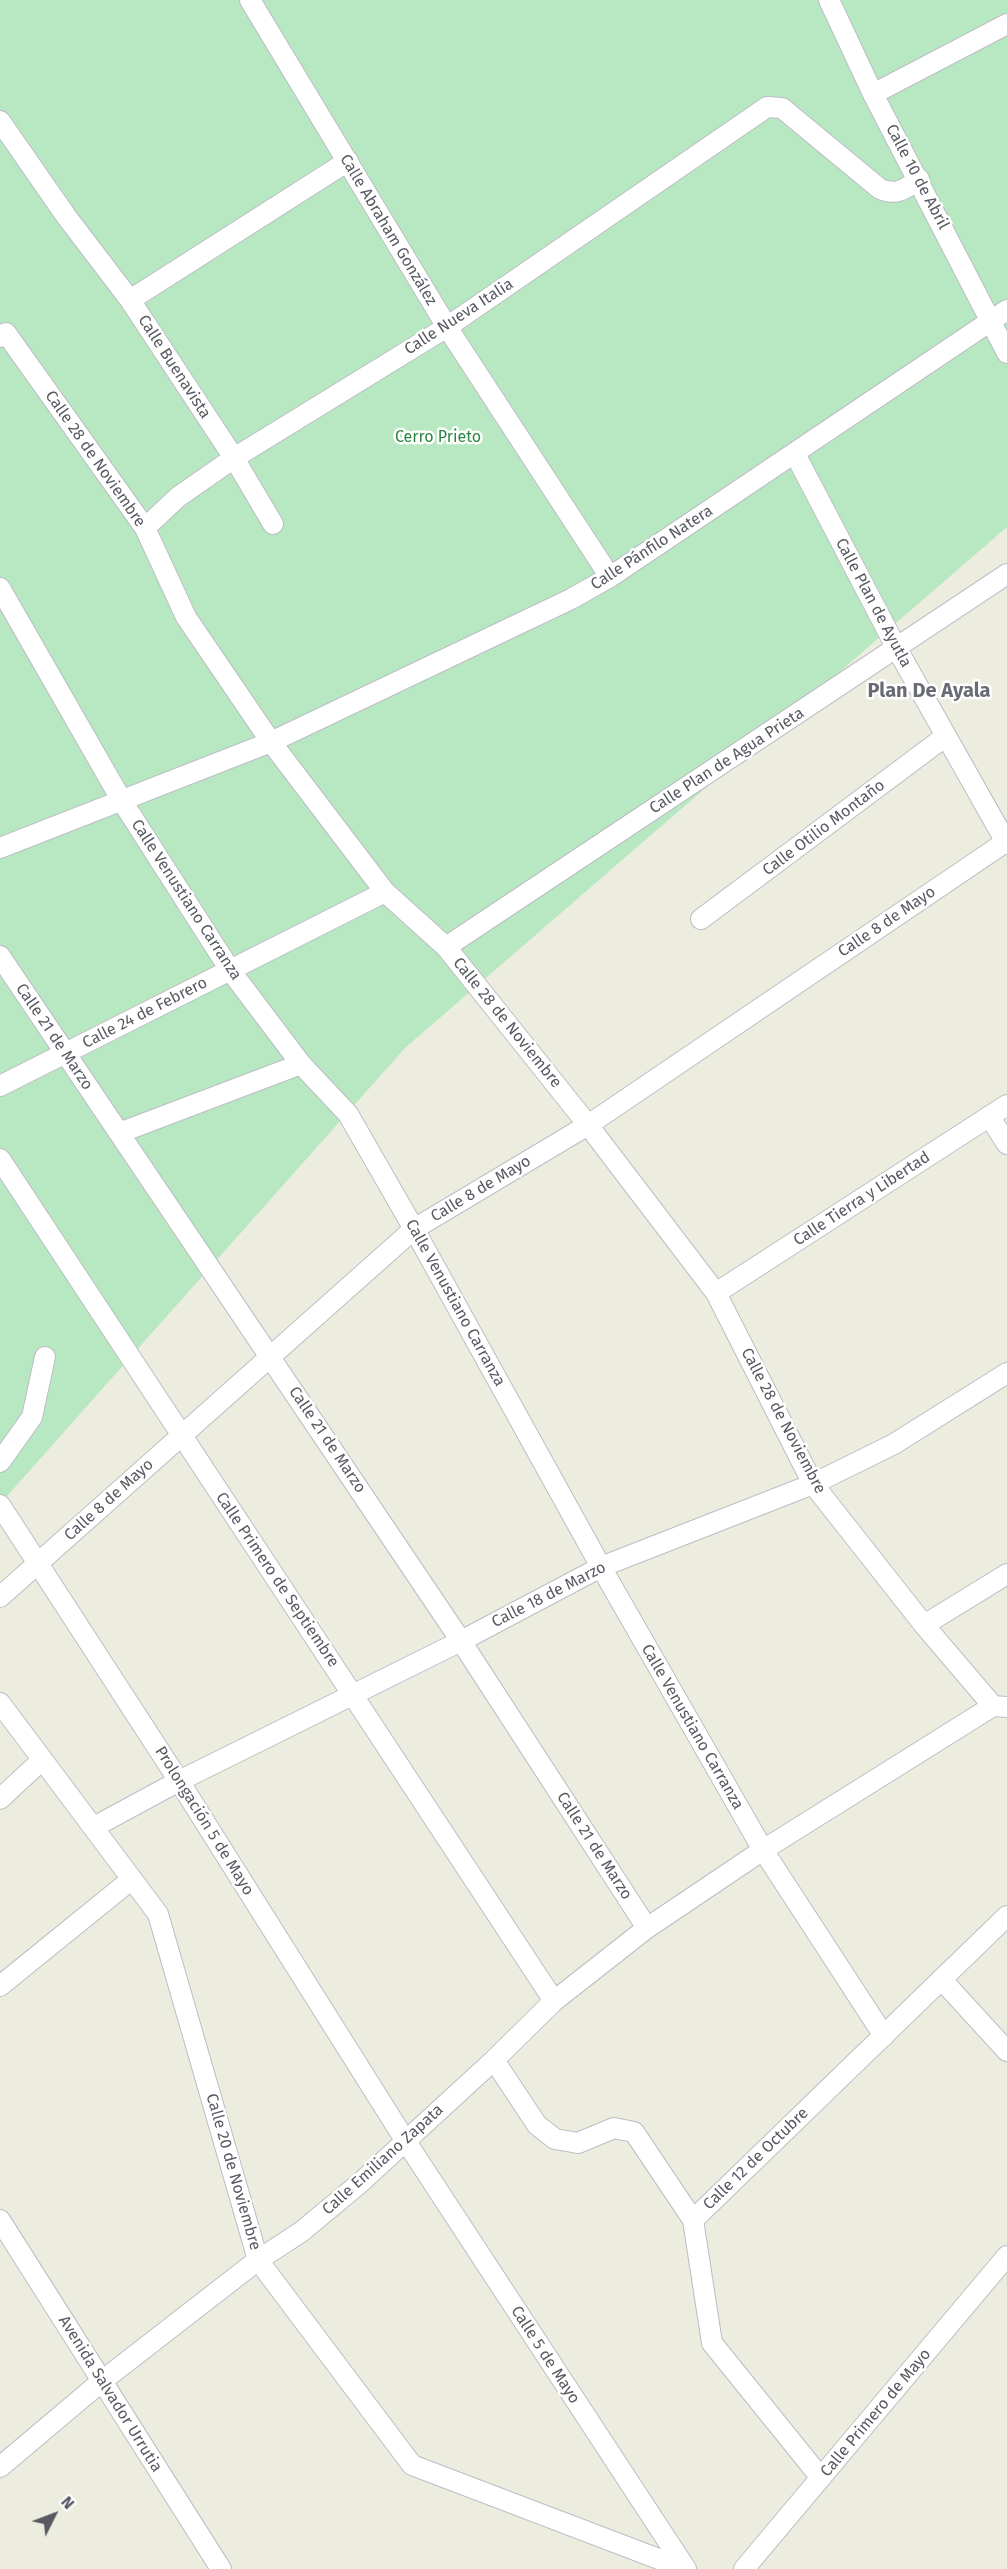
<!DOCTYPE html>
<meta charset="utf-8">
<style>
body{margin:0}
#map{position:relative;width:1007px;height:2569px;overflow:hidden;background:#ededdf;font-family:"Fira Sans",sans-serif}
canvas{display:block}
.north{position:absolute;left:24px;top:2485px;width:60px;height:60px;-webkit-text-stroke:4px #fff;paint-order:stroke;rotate:48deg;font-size:16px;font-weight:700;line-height:24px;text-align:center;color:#585a62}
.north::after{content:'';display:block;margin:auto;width:21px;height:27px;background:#585a62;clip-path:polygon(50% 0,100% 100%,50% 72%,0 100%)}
</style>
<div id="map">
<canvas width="1007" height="2569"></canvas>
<div class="north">N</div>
</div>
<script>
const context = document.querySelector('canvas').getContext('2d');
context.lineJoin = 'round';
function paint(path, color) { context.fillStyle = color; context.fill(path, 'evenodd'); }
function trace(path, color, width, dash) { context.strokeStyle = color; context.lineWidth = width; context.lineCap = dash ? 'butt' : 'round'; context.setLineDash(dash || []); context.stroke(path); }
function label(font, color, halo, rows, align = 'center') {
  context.font = font + ' "Fira Sans",sans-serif'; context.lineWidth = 5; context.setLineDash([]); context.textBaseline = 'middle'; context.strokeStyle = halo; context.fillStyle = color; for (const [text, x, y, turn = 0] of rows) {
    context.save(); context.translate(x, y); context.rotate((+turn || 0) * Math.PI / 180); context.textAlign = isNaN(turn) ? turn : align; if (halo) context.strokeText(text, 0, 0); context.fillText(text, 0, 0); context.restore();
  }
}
paint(new Path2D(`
 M 0,0 L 1007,0 L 1007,527 L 405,1048 L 0,1504 Z`), '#b8e8c2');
const minor = new Path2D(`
 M 250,0 L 447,327 L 610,577
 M 829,0 L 873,94 L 1007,353
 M 873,94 L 1007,24
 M 0,121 L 66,216 L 130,300 L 234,458 L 273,524
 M 130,300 L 348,161
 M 0,337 L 6,333 L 145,528 L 186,617 L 271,742 L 385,892 L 446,947 L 588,1125 L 716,1293 L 813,1484 L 924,1625 L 993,1706 L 1007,1707
 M 795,454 L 897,649 L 1007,844
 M 145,528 L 178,497 L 234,458 L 447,327 L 767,107 L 782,108 L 880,189 C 897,196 905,189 919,179
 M 0,588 L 122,801 L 230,970 L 301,1064 L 348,1114 L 414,1229 L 601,1567 L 763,1850 L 884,2036
 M 0,848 L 271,742 L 571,599 L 610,577 L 1007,310
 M 701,919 L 946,736
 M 446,947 L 1007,574
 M 0,956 L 461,1641 L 647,1928
 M 0,1086 L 385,892
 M 989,1116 L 1007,1144
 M 119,1133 L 301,1064
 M 0,1159 L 554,2001
 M 716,1293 L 1007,1105
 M 0,1462 L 32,1417 L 45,1357
 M 0,1505 L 179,1781 L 405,2140 L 686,2569
 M 0,1597 L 414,1229 L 588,1125 L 1007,841
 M 924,1625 L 1007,1574
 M 0,1703 L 158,1914 L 258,2260 L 412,2465 L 685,2569
 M 0,1799 L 42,1760
 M 94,1827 L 179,1781 L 461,1641 L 601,1567 L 813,1484 L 894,1444 L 1007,1373
 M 941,1979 L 1007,2051
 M 0,1986 L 132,1879
 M 494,2060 L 537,2125 L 555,2139 L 578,2143 L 614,2128 L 634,2132 L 693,2220 L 712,2343 L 821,2478
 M 0,2220 L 221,2569
 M 693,2220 L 1007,1916
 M 0,2467 L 102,2381 L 258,2260 L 301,2232 L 360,2183 L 494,2060 L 554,2001 L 647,1928 L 763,1850 L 993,1706
 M 744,2569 L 1007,2256`);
trace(minor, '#bcbdc5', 22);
trace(minor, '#fff', 20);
label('16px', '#585a62', '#fff', [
 ["Calle 10 de Abril",917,177,62],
 ["Calle Abraham González",388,230,59],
 ["Calle Nueva Italia",459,317,-33],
 ["Calle Buenavista",174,367,57],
 ["Calle 28 de Noviembre",95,459,55],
 ["Calle Pánfilo Natera",652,548,-33],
 ["Calle Plan de Ayutla",873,603,62],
 ["Calle Plan de Agua Prieta",727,761,-33],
 ["Calle Otilio Montaño",824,828,-37],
 ["Calle Venustiano Carranza",186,900,57],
 ["Calle 8 de Mayo",887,922,-34],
 ["Calle 24 de Febrero",145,1013,-27],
 ["Calle 28 de Noviembre",507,1023,51],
 ["Calle 21 de Marzo",54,1037,56],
 ["Calle 8 de Mayo",481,1189,-31],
 ["Calle Tierra y Libertad",862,1199,-33],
 ["Calle Venustiano Carranza",455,1303,61],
 ["Calle 28 de Noviembre",783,1421,62],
 ["Calle 21 de Marzo",327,1440,56],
 ["Calle 8 de Mayo",109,1500,-42],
 ["Calle Primero de Septiembre",277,1580,56],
 ["Calle 18 de Marzo",549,1595,-27],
 ["Calle Venustiano Carranza",692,1727,60],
 ["Prolongación 5 de Mayo",204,1821,58],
 ["Calle 21 de Marzo",594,1846,57],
 ["Calle 12 de Octubre",756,2159,-44],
 ["Calle Emiliano Zapata",383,2160,-42],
 ["Calle 20 de Noviembre",233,2172,74],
 ["Calle 5 de Mayo",545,2355,57],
 ["Avenida Salvador Urrutia",110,2394,58],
 ["Calle Primero de Mayo",876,2413,-50]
]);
label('16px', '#2c8643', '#fff', [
 ["Cerro Prieto",438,438]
]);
label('bold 20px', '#696c74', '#fff', [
 ["Plan De Ayala",929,691]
]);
</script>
